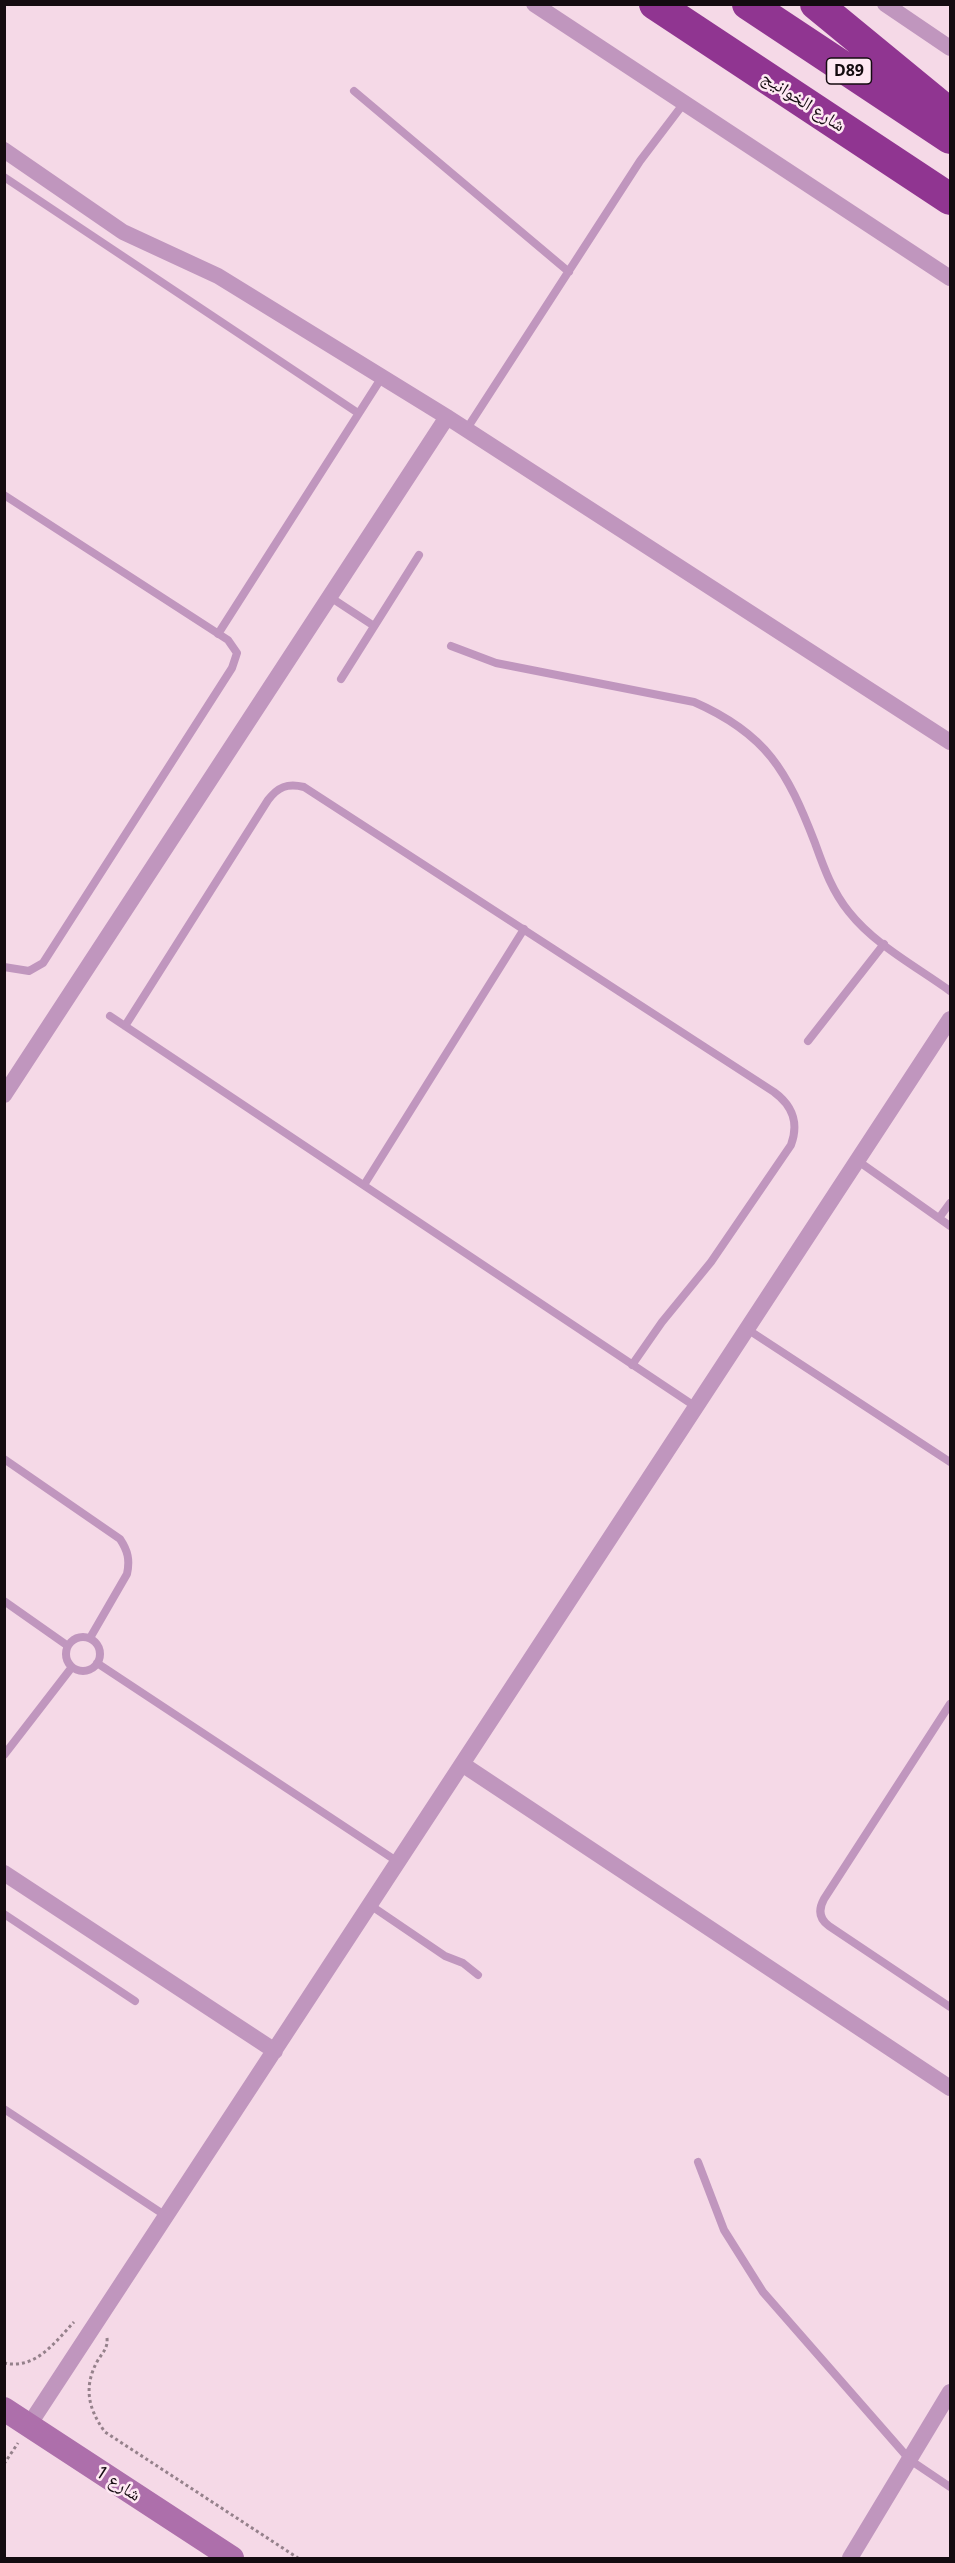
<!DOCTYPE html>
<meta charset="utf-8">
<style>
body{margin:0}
#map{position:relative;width:955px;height:2563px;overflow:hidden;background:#f5d9e7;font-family:"Noto Sans",sans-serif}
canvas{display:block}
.frame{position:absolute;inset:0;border:6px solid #140b10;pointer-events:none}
</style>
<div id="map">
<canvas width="955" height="2563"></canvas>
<div class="frame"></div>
</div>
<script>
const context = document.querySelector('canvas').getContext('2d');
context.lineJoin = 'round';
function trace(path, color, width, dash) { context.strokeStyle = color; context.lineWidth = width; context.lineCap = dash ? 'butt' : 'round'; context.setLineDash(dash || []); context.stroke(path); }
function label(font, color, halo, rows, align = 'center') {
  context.font = font + ' "Noto Sans","Noto Naskh Arabic",sans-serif'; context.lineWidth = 5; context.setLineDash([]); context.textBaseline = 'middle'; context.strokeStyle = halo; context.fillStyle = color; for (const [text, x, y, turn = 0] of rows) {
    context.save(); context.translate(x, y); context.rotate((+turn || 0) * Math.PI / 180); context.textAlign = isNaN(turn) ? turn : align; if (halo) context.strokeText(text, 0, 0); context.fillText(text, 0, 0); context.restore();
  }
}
trace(new Path2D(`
 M 107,2338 C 108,2348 103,2352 98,2360 C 83,2386 88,2409 105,2432 L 298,2558
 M 4,2363 C 36,2370 55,2342 74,2322
 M 4,2464 L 18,2443`), '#95818b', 3, [3, 3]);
trace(new Path2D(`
 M 354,91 L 569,272
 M 4,177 L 358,413
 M 466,430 L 640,161 L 684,103
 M 4,495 L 228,640 L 237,653 L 232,668 L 43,963 L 29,971 L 4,967
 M 330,597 L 374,626
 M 218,634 L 382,377
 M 451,646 L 496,663 L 694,702 C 767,734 787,771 815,843 C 824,868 832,891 849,912 C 875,945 917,967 950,991
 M 341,679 L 419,555
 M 110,1016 L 696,1407
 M 125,1026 L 268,800 C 278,787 287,783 304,787 L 774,1092 C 793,1106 799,1123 791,1145 L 711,1262 L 662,1322 L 632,1365
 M 808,1041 L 884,944
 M 858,1161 L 950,1226
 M 364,1185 L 524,929
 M 939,1218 L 950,1203
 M 747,1329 L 950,1462
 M 4,1459 L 120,1539 C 128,1551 130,1560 127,1574 L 90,1638
 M 4,1601 L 68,1646
 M66 1654a17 17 0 1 1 34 0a17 17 0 1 1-34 0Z
 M 97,1663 L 398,1862
 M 950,1704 L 824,1899 C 818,1910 819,1919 829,1926 L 950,2007
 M 4,1755 L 72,1667
 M 370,1905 L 445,1956 L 463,1963 L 478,1975
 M 4,1914 L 135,2001
 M 4,2109 L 166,2216
 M 698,2162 L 724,2230 L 763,2292 L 910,2460 L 950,2487`), '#c096be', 8);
trace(new Path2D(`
 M 534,4 L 950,278
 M 885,4 L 950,48
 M 4,150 L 123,232 L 218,276 L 447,417 L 950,742
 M 4,1095 L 447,417
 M 462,1764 L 950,2088
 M 4,1873 L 275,2051
 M 29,2425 L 950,1019
 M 850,2558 L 950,2392`), '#c096be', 16);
trace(new Path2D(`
 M 4,2409 L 232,2558`), '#ad6fab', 24);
trace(new Path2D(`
 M 655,4 L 950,199
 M 748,4 L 950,138
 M 816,4 L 950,114`), '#903591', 32);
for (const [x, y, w] of [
 [849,71,45]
]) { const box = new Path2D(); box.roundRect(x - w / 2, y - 13, w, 26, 4.5); context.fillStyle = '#fee8f3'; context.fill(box); trace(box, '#140b10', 1.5); }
label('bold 16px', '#140b10', null, [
 ["D89",849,71]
]);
label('18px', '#140b10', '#fee8f3', [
 ["شارع الخوانيج",803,102,33],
 ["شارع 1",118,2484,33]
]);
</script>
